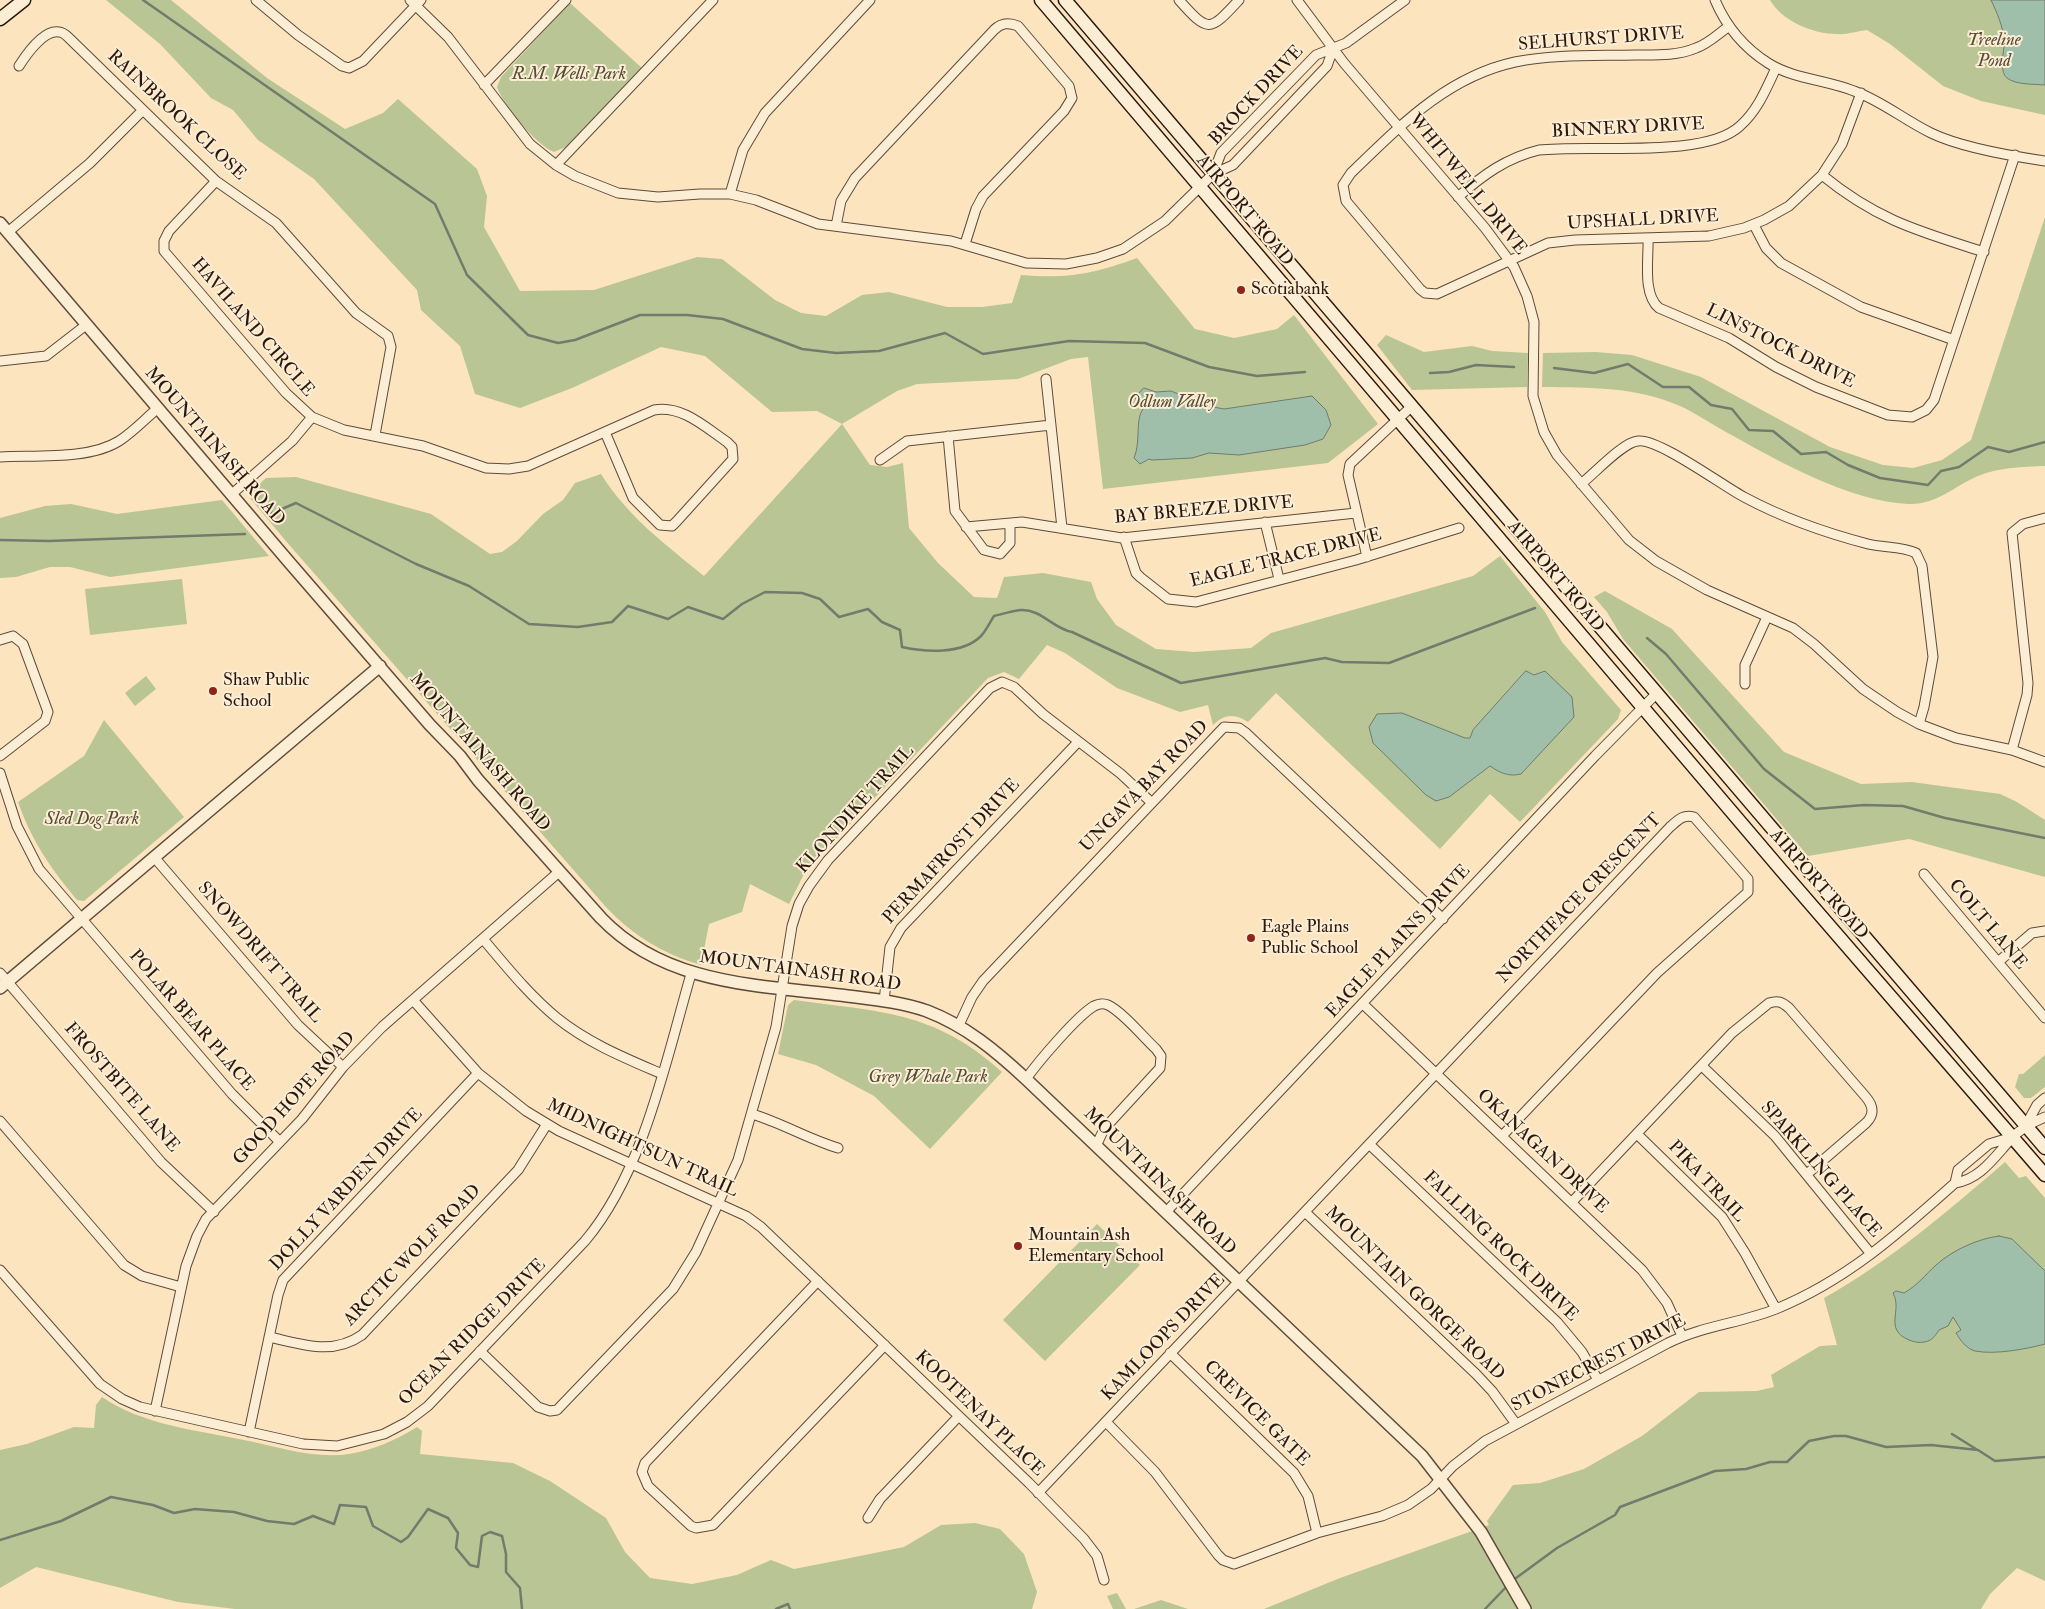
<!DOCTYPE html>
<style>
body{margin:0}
canvas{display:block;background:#fbe4be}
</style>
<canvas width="2045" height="1609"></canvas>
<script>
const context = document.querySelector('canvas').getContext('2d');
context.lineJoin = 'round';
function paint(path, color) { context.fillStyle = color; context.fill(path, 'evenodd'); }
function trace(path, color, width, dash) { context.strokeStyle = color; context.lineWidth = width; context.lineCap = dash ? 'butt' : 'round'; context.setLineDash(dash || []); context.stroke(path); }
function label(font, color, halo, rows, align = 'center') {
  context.font = font + ' "IM FELL Double Pica",serif'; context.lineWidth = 4; context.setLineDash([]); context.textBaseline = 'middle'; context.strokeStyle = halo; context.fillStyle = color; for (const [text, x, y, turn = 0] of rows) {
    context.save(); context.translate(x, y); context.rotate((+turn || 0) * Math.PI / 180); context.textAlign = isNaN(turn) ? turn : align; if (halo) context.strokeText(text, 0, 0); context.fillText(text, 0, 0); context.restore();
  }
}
paint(new Path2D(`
 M 106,0 L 171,0 L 267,78 L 345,129 L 383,113 L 398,99 L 477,169 L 487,196 L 484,227 L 520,291 L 594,290 L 697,257 L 722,259 L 775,300 L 801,313 L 826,316 L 862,295 L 889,292 L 947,307 L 982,307 L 1012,303 L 1021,275 C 1068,279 1093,274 1137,258 L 1195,329 L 1234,338 L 1277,329 L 1294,315 L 1378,424 L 1328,463 L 1103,489 L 1088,357 L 1071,359 L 1018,379 L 917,384 L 897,391 L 842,424 L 870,465 L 887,467 L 903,463 L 909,528 L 938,563 L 974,597 L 997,598 L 1004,577 L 1043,573 L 1091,582 L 1097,599 L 1116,625 L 1156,649 L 1194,652 L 1251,648 L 1271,633 L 1473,576 L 1500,556 L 1545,612 L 1562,642 L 1621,710 L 1618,719 L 1520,822 L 1490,794 L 1440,849 L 1276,693 L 1248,722 C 1235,713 1224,714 1213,725 L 1208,705 L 1180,712 L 1117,688 L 1065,653 L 1047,645 L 1019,679 L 1004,672 L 988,678 L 817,859 L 803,876 L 789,904 L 750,884 L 742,912 L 709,924 L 701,965 C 663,954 632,935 605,906 L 285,540 L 250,498 L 251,492 L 266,478 L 296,477 L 431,514 L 490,554 L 502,552 L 517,541 L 543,514 L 563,500 L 575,483 L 601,474 C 628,517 665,544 704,576 L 842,424 L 817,411 L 772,412 L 705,356 L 661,347 L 572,388 L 520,408 L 475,394 L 460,346 L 421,310 L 417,290 L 314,179 L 258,140 L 233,110 L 211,98 L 160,44 Z
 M 1770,0 L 2045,0 L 2045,115 L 1981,101 L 1943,86 L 1890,44 L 1867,30 C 1857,31 1846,35 1837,34 C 1813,34 1782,21 1770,0 Z
 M 570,3 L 642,68 L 566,147 L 554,152 C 537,146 503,105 497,87 L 501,77 Z
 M 2045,217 L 2045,466 C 2022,467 2000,467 1978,476 C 1954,486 1937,505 1908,504 C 1848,501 1778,461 1726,432 C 1711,424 1696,413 1680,406 C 1634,386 1591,388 1542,387 L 1543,353 L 1596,352 L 1632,355 L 1701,377 L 1830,447 L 1883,465 L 1913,468 L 1942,460 L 1971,440 Z
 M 1386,335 L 1424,352 L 1472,346 L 1492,351 L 1528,353 L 1527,387 L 1412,390 L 1377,345 Z
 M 222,500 L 269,556 L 110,577 L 70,567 L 50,567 L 16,577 L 0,578 L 0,518 L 45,506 L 71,504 L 117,514 Z
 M 182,579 L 187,624 L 90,635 L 85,589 Z
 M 1605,591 L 1672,629 L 1784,752 L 1861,784 L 1912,782 L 2000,794 L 2017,802 L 2045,820 L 2045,877 L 1909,839 L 1808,856 L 1623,639 L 1607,612 L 1594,597 Z
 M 146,676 L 156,689 L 135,706 L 125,693 Z
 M 104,720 L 184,817 L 84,901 L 77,900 C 51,869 31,840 18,802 L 84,756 Z
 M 794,1000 C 879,1012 934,1010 1002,1072 L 930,1149 L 874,1096 L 816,1065 L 778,1054 L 788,1005 Z
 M 2045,1055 L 2045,1087 L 2031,1098 L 2024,1098 L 2015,1087 L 2019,1074 L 2023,1074 Z
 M 2005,1162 L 2019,1178 L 2026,1176 L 2045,1198 L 2045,1581 L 2017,1568 L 1990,1594 L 1981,1609 L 1264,1609 L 1340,1578 L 1489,1525 L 1487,1521 L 1513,1485 L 1540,1483 L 1584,1469 L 1642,1436 L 1699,1392 L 1757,1391 L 1774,1387 L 1771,1375 L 1820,1346 L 1837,1345 L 1824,1298 C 1890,1261 1948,1211 2005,1162 Z
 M 1097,1224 L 1140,1265 L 1045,1361 L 1003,1320 Z
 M 102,1397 C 143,1425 196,1430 244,1440 C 278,1447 314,1459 349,1454 C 373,1450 396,1440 417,1427 L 422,1431 L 420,1454 L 513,1463 L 550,1481 L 606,1518 L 625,1552 L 650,1578 L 692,1584 L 737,1575 L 771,1560 L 794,1569 L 840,1560 L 904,1547 L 941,1525 L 975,1523 L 1000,1529 L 1024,1554 L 1037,1592 L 1032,1609 L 235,1609 L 178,1602 L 36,1567 L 0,1588 L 0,1450 L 27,1444 L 74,1427 L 94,1428 L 96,1405 Z
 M 1117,1593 L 1126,1609 L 1113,1609 L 1107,1596 Z
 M 1161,1600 L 1188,1609 L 1134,1609 Z`), '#bac595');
const water = new Path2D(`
 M 1991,0 L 2045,0 L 2045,85 C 2034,84 2016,85 2007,78 C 1998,70 2005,51 2004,40 C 2003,26 1997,13 1991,0 Z
 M 1144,388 L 1156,392 L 1171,391 L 1208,406 L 1224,409 L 1312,396 L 1326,410 L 1331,425 L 1323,439 L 1305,445 L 1239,455 L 1209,453 L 1192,458 L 1152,460 L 1149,459 L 1140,464 L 1134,458 C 1141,442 1135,419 1143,409 L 1135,398 Z
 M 1526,671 L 1534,675 L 1545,671 L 1572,697 L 1574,717 L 1521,774 C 1509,777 1500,773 1490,766 L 1449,797 L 1436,801 L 1426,795 L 1373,743 L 1369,727 L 1377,714 L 1402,713 L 1465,738 L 1470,738 L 1473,730 Z
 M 1999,1236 L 2012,1239 L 2045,1271 L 2045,1344 C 2027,1349 1994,1355 1975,1351 C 1967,1349 1960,1340 1956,1333 L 1961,1330 L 1953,1317 L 1948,1326 L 1939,1330 C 1935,1336 1932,1341 1924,1342 C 1919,1343 1914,1342 1909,1340 C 1883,1329 1903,1311 1893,1293 L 1896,1291 L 1904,1293 C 1918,1285 1925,1275 1936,1265 C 1953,1250 1977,1239 1999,1236 Z`);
paint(water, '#a0bfab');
trace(water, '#717c6c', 1);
trace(new Path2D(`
 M 143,0 L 435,204 L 467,275 L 528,335 L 558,343 L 575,340 L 640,315 L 687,315 L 723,319 L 802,349 L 836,353 L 879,351 L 945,333 L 983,354 L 1069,341 L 1145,343 L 1209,367 L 1257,376 L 1305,372
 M 1554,368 L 1594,373 L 1628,364 L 1663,387 L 1689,387 L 1711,405 L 1732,409 L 1749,430 L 1773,431 L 1801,454 L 1826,452 L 1848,465 L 1880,478 L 1928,485 L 1941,471 L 1959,467 L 1988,447 L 2009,452 L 2045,442
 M 1430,373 L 1449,372 L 1476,365 L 1514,367
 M 270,514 L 296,503 L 416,564 L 469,586 L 529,624 L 578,627 L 612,622 L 628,606 L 668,619 L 688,607 L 723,619 L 742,604 L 765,592 L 802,593 L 820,599 L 839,617 L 868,609 L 882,622 L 900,630 L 902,647 C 925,652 962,655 981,636 C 986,631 990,622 994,616 C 1002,614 1012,611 1021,610 C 1041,609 1054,629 1072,632 L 1181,683 L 1325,658 L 1342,662 L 1389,663 L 1535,608
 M 0,540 L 49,541 L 245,534
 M 1647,638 L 1666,654 L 1764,769 L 1815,809 L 1864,805 L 1903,806 L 1945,818 L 2045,838
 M 1952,1434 L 1976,1449
 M 0,1540 L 61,1521 L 111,1497 L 153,1505 L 174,1513 L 195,1509 L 234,1512 L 267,1521 L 294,1524 L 313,1516 L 334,1524 L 340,1505 L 366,1507 L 373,1526 L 401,1542 L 408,1537 L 428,1509 L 448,1518 L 458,1533 L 456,1548 L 470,1565 L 478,1567 L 482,1536 L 490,1532 L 502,1536 L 506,1554 L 506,1572 L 520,1588 L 522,1609
 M 1512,1581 L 1557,1548 L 1615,1515 L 1620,1507 L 1715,1471 L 1746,1469 L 1770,1462 L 1787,1462 L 1809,1441 L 1834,1436 L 1846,1436 L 1886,1447 L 1931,1445 L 1978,1450 L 1995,1461 L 2045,1457
 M 776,1609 L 788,1604 L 790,1609
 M 1485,1609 L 1508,1585`), '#717c6c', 2.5);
const minor = new Path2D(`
 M 256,0 L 298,35 L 342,66 L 349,68 L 363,61 L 421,0
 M 410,0 L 448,37 L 530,144 L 556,165 L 575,176 L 618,193 L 658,197 L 700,194 L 730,194 L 756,200 L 818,224 L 951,241 L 1026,263 L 1066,264 L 1097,258 L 1123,249 L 1165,221 L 1213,174 L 1233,165 L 1327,66 L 1333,49
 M 1179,0 C 1209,34 1210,31 1239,0
 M 1297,0 L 1344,63 L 1485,228 L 1514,267 L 1527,296 L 1534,322 L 1533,396 L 1544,432 L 1557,455 L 1629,540 L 1656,561 L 1707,590 L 1793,628 L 1814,644 L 1863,689 L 1897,712 L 1919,724 L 1956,738 L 2012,750 L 2045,762
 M 1715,0 C 1726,26 1743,47 1768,63 C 1793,79 1827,80 1854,91 C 1882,101 1904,120 1931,133 C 1962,148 2011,156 2045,161
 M 1728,27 C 1718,34 1708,44 1696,48 C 1677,56 1656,55 1636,55 C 1596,56 1554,54 1515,62 C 1446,77 1399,127 1351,173 L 1343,185 L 1346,201 L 1420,289 L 1425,293 L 1437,294 L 1548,243 L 1575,240 L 1709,236 L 1744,228 L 1764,220 L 1789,206 L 1822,175 L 1842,144 L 1861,93
 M 19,66 C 26,55 44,29 59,32 C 62,32 67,36 69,38 L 216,181 L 276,223 L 356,313 L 388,336 L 391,347 L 375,435
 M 484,85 L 566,0
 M 556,165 L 713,0
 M 1213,174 L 1221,153 L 1316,55 L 1346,43 L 1405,0
 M 1822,175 C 1877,220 1918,231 1984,252
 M 216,181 L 169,231 L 164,241 L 164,251 L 286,393 L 312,417 L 344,430 L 423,446 L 486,468 L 509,469 L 528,466 L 654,410 C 682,405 705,427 727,442 L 732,447 L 733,459 L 677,521 L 672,526 L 660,525 L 633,498 L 605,432
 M 730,194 L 743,150 L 765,113 L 870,0
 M 1458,197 C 1483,175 1506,158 1539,150 C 1590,144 1705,159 1740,126 C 1758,110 1766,89 1776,68
 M 1754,225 L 1766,248 L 1781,263 L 1861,307 L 1954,340
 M 836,226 L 841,201 L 855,178 L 994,30 C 1001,23 1008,22 1018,26 L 1069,86 L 1072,98 L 1064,111 L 983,196 L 976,209 L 965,244
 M 8,232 L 90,163 L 142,111
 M 1648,238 C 1649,258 1642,294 1659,308 L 1729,338 L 1776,367 L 1816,387 L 1888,415 L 1912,417 L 1926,410 L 1934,400 L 2015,155
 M 0,361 L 46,356 L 86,325
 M 1046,379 L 1062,528
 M 948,436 L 955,511 L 984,550 L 1000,554 L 1010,543 L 1010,524
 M 0,457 C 35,455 89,460 119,441 C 133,432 145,419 158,408
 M 880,460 L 907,441 L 1051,425
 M 1581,484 C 1594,474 1623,442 1638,441 C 1658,438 1723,486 1744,497 C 1783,518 1826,533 1868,544 C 1884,548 1902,546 1916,553 L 1922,566 L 1933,657 L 1924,707 L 1919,724
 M 232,494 L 292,441 L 312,417
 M 1265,522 L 1279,579
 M 966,527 L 1022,522 L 1122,538 L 1356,513
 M 1124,537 L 1136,573 L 1140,577 L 1168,599 L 1196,602 L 1356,560 L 1459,528
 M 1367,557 L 1348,475 L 1350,464 L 1411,407
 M 0,640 L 13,636 L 23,644 L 48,712 L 45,721 L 0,756
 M 1745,684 L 1745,665 L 1767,617
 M 2012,750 L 2027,695 L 2028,683 L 2012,533 L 2023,524 L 2045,518
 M 0,773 L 17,826 L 39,869 L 232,1094 L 280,1142
 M 154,857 L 298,1025 L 343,1067
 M 1924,874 L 2045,1018
 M 483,939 C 506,966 529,995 557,1018 C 588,1043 625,1058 662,1074
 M 1998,962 L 2032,933 L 2045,931
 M 0,973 L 161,1162 L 214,1212
 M 413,1000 L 478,1073 L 526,1111 L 559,1131 L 746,1216 L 761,1227 L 1029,1483 L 1084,1539 L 1097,1556 L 1104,1580
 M 884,1001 L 890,947 L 901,928 L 1078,742
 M 1363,1004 L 1642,1270 L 1667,1303 L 1682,1336
 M 959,1025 L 972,997 L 983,981 L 1224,727 L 1239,728 L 1246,733 L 1443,919
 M 1702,1066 L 1775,1136 L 1871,1254
 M 1026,1079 C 1038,1062 1077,1016 1094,1006 C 1098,1004 1104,1003 1108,1005 C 1124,1013 1143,1037 1156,1049 L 1161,1056 L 1160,1068 L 1104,1129 L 1096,1146
 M 752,1114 C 782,1123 808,1139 838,1148
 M 0,1121 L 124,1265 L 142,1276 L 181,1287
 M 2026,1125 L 2037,1105 L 2045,1098
 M 1637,1134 L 1722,1217 L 1745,1253 L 1776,1309
 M 1369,1144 L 1557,1322 L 1582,1352 L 1598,1380
 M 1955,1183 L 1958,1170 L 1989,1144 L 2012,1137
 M 1572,1202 L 1732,1033 L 1769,1003 C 1778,1000 1782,1002 1789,1008 L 1865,1096 C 1873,1105 1875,1114 1866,1123 L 1807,1174
 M 1166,1212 L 1595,756 L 1656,694
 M 1305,1212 L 1476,1374 L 1492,1391 L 1516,1424
 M 0,1270 L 100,1384 L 122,1399 L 140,1407 L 303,1444 L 337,1446 L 384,1434 L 407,1422 L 428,1406 L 585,1241 C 644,1171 666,1060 691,974
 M 818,1281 L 645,1463 L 642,1472 L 648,1486 L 691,1526 L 696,1528 L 713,1525 L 885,1345
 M 269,1337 C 302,1344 332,1356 362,1335 L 518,1170 L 547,1124
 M 480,1351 L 538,1407 L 550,1411 L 557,1410 L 673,1289 L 696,1252 L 738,1160 L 776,1027 L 792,926 L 799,904 L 809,886 L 828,860 L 990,688 L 1002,682 L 1014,687 L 1043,714 L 1121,774 L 1152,803
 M 1170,1353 L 1294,1473 L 1308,1496 L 1317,1533
 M 155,1411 L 186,1266 L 197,1236 L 206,1219 L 302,1119 L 343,1067 L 382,1027 L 560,871
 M 1106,1422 L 1155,1472 L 1218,1555 L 1223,1560 L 1234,1564 L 1317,1533 L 1382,1516 L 1408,1505 L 1431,1489 L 1453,1466 L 1485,1441 L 1668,1343 C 1702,1326 1741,1323 1776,1309 C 1847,1280 1899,1233 1955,1183 C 1981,1179 1995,1156 2012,1138 C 2021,1128 2033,1122 2045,1117
 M 249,1432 L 278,1295 L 283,1280 L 478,1073
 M 1038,1493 L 1670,827 C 1678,820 1683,814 1694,817 L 1742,872 L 1748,879 L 1748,892 L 1657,973 L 1502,1136
 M 868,1518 L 880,1499 L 958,1417`);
const tertiary = new Path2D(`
 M 0,223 L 289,562 L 430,725 L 460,756 L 478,780 L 601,918 C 668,988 766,985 856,997 C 880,1000 904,1003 927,1011 C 966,1026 996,1051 1026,1079 L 1422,1456 L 1481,1532 L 1525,1609
 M 0,988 L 380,666`);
const secondary = new Path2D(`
 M 1041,0 L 1782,871 L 2045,1175
 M 1065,0 L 2045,1148
 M 0,19 L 24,0`);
trace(minor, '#5e4b3a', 11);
trace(tertiary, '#5e4b3a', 14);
trace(secondary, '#2a180e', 15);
trace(minor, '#fcedd5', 9);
trace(tertiary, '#fcedd5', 11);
trace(secondary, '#fcedd5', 12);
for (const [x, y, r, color] of [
 [1241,290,5,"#8f2418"],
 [213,691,5,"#8f2418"],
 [1251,938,5,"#8f2418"],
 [1018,1246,5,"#8f2418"]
]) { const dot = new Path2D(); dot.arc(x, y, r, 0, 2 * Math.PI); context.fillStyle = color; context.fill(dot); trace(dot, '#fcedd5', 2); }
label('18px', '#2a180e', '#fcedd5', [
 ["SELHURST DRIVE",1601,40,-4],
 ["BROCK DRIVE",1257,96,-47],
 ["RAINBROOK CLOSE",176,116,43],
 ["BINNERY DRIVE",1628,129,-3],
 ["WHITWELL DRIVE",1467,185,51],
 ["AIRPORT ROAD",1244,211,50],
 ["UPSHALL DRIVE",1643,221,-3],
 ["HAVILAND CIRCLE",252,328,49],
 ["LINSTOCK DRIVE",1780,347,27],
 ["MOUNTAINASH ROAD",214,447,49],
 ["BAY BREEZE DRIVE",1204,511,-5],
 ["EAGLE TRACE DRIVE",1286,559,-14],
 ["AIRPORT ROAD",1555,577,50],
 ["MOUNTAINASH ROAD",479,753,49],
 ["UNGAVA BAY ROAD",1145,787,-46],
 ["KLONDIKE TRAIL",856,810,-48],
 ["PERMAFROST DRIVE",952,852,-47],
 ["AIRPORT ROAD",1818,885,49],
 ["NORTHFACE CRESCENT",1580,899,-46],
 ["COLT LANE",1987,925,50],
 ["EAGLE PLAINS DRIVE",1399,942,-47],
 ["SNOWDRIFT TRAIL",259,953,49],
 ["MOUNTAINASH ROAD",800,972,8],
 ["POLAR BEAR PLACE",191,1021,49],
 ["FROSTBITE LANE",121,1088,49],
 ["GOOD HOPE ROAD",295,1099,-48],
 ["MIDNIGHTSUN TRAIL",642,1149,25],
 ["OKANAGAN DRIVE",1542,1152,43],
 ["SPARKLING PLACE",1820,1170,49],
 ["MOUNTAINASH ROAD",1159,1182,44],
 ["PIKA TRAIL",1706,1182,47],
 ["DOLLY VARDEN DRIVE",347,1190,-47],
 ["FALLING ROCK DRIVE",1500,1247,44],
 ["ARCTIC WOLF ROAD",413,1256,-46],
 ["MOUNTAIN GORGE ROAD",1414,1294,44],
 ["OCEAN RIDGE DRIVE",473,1333,-45],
 ["KAMLOOPS DRIVE",1164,1338,-46],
 ["STONECREST DRIVE",1599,1364,-27],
 ["KOOTENAY PLACE",979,1414,44],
 ["CREVICE GATE",1256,1414,45]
]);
label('italic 18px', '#554c36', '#fcedd5', [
 ["Treeline",1994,41],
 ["Pond",1994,62],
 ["R.M. Wells Park",569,75],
 ["Odlum Valley",1172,403],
 ["Sled Dog Park",92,820],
 ["Grey Whale Park",928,1078]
]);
label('18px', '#2a180e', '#fcedd5', [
 ["Scotiabank",1251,290],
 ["Shaw Public",223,681],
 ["School",223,702],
 ["Eagle Plains",1261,928],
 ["Public School",1261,949],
 ["Mountain Ash",1028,1236],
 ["Elementary School",1028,1257]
], 'left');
</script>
